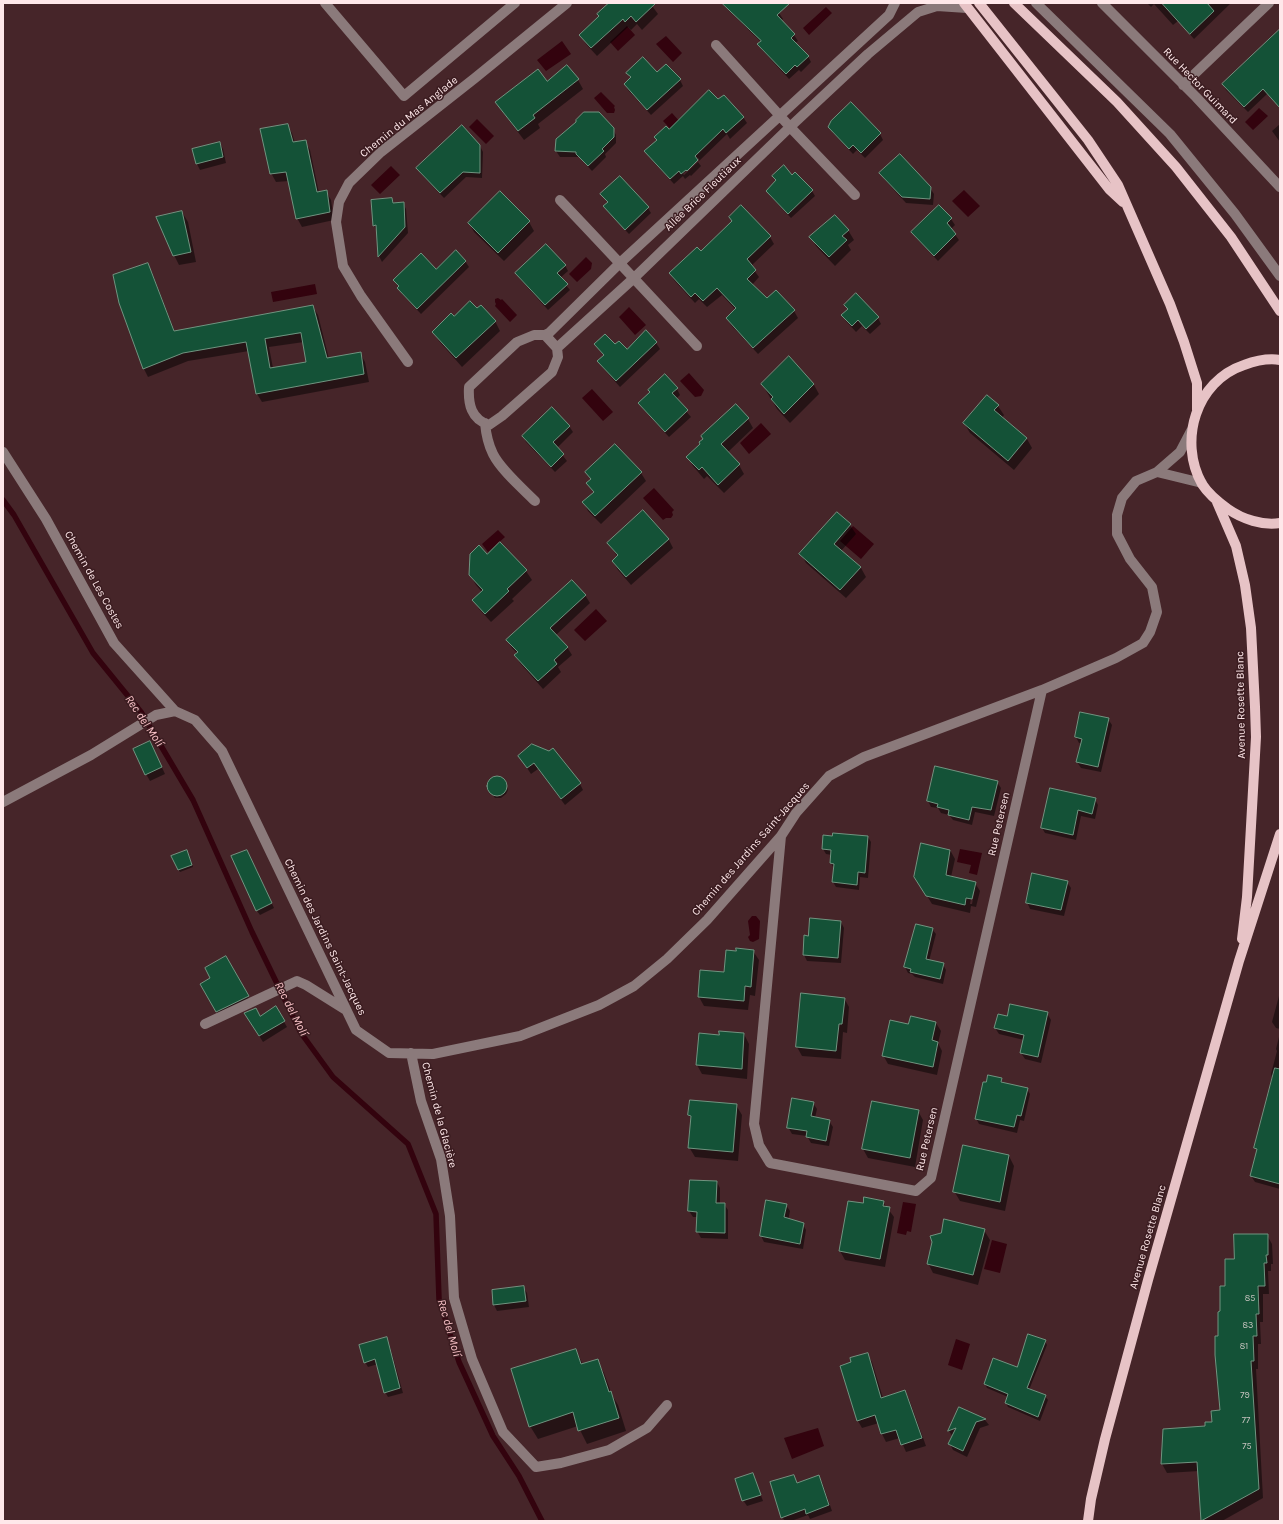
<!DOCTYPE html>
<meta charset="utf-8">
<style>
body{margin:0}
#map{position:relative;width:1283px;height:1524px;overflow:hidden;background:#462529;font-family:Karla,sans-serif}
canvas{display:block}
.frame{position:absolute;inset:0;border:4px solid #ffe8ea;pointer-events:none}
</style>
<div id="map">
<canvas width="1283" height="1524"></canvas>
<div class="frame"></div>
</div>
<script>
const context = document.querySelector('canvas').getContext('2d');
context.lineJoin = 'round';
function paint(path, color) { context.fillStyle = color; context.fill(path, 'evenodd'); }
function trace(path, color, width, dash) { context.strokeStyle = color; context.lineWidth = width; context.lineCap = dash ? 'butt' : 'round'; context.setLineDash(dash || []); context.stroke(path); }
function label(font, color, halo, rows, align = 'center') {
  context.font = font + ' Karla,sans-serif'; context.lineWidth = 3; context.setLineDash([]); context.textBaseline = 'middle'; context.strokeStyle = halo; context.fillStyle = color; for (const [text, x, y, turn = 0] of rows) {
    context.save(); context.translate(x, y); context.rotate((+turn || 0) * Math.PI / 180); context.textAlign = isNaN(turn) ? turn : align; if (halo) context.strokeText(text, 0, 0); context.fillText(text, 0, 0); context.restore();
  }
}
paint(new Path2D(`
 M 826,7 L 832,13 L 809,35 L 803,28 Z
 M 627,26 L 635,35 L 618,51 L 610,42 Z
 M 666,36 L 682,53 L 673,62 L 656,44 Z
 M 562,41 L 571,54 L 546,71 L 537,60 Z
 M 601,92 L 615,106 L 614,107 L 615,110 L 614,113 L 607,113 L 594,98 Z
 M 1259,108 L 1268,116 L 1253,130 L 1245,122 Z
 M 672,113 L 689,132 L 679,138 L 663,121 Z
 M 477,119 L 494,136 L 486,144 L 469,127 Z
 M 391,166 L 400,175 L 380,194 L 371,185 Z
 M 964,190 L 980,206 L 968,217 L 952,201 Z
 M 586,257 L 592,263 L 591,269 L 577,282 L 569,274 Z
 M 315,284 L 317,294 L 273,302 L 271,292 Z
 M 498,298 L 501,300 L 502,299 L 517,315 L 510,322 L 495,306 L 496,304 L 495,302 L 495,299 Z
 M 629,307 L 646,325 L 635,335 L 619,317 Z
 M 689,373 L 704,390 L 701,396 L 695,397 L 680,381 Z
 M 592,389 L 613,412 L 603,421 L 582,398 Z
 M 761,423 L 771,434 L 749,454 L 740,443 Z
 M 654,488 L 674,510 L 672,512 L 673,515 L 671,518 L 666,518 L 663,520 L 643,498 Z
 M 853,526 L 874,544 L 861,559 L 840,541 Z
 M 498,530 L 505,537 L 488,552 L 482,544 Z
 M 596,609 L 607,621 L 585,641 L 574,630 Z
 M 960,849 L 982,853 L 977,875 L 969,873 L 971,865 L 957,862 Z
 M 752,916 L 756,916 L 760,921 L 759,939 L 753,942 L 750,941 L 748,937 L 750,935 L 748,921 Z
 M 903,1202 L 916,1204 L 911,1232 L 907,1231 L 906,1235 L 897,1233 Z
 M 992,1240 L 1007,1244 L 1000,1273 L 984,1269 Z
 M 956,1339 L 970,1344 L 962,1370 L 948,1365 Z
 M 818,1428 L 824,1446 L 792,1459 L 784,1438 Z`), '#33030e');
paint(new Path2D(`
 M 615,3 L 650,3 L 658,14 L 642,30 L 637,24 L 631,30 L 628,27 L 597,56 L 586,44 L 580,35 Z
 M 721,3 L 770,3 L 779,13 L 783,19 L 781,21 L 794,35 L 798,41 L 795,43 L 808,56 L 811,62 L 801,72 L 799,70 L 789,79 L 762,50 L 759,45 L 761,42 Z
 M 1147,3 L 1231,3 L 1194,39 L 1178,21 L 1173,25 L 1154,4 L 1151,7 Z
 M 1280,31 L 1280,86 L 1269,96 L 1267,94 L 1248,112 L 1226,90 L 1223,84 Z
 M 628,73 L 680,80 L 683,86 L 651,115 L 628,90 L 625,85 L 631,79 Z
 M 578,80 L 583,89 L 538,124 L 540,128 L 524,140 L 502,111 L 497,102 L 547,82 Z
 M 743,117 L 747,123 L 730,139 L 727,134 L 698,162 L 701,166 L 691,176 L 690,175 L 685,179 L 683,176 L 674,184 L 649,157 L 646,152 L 669,130 ZM 699,158 L 699,161 L 684,175 L 683,174 Z
 M 1280,124 L 1280,142 L 1272,131 Z
 M 287,125 L 292,133 L 295,143 L 305,141 L 310,150 L 319,193 L 326,191 L 331,200 L 334,220 L 302,227 L 297,218 L 289,181 L 276,182 L 271,173 Z
 M 830,127 L 880,134 L 883,140 L 865,158 L 857,150 L 853,154 L 833,133 Z
 M 613,129 L 616,135 L 616,143 L 605,154 L 606,157 L 592,171 L 579,157 L 560,157 L 556,151 L 557,140 Z
 M 220,143 L 223,149 L 226,163 L 200,170 L 197,164 Z
 M 480,146 L 483,152 L 482,178 L 466,177 L 444,198 L 421,174 L 418,169 Z
 M 881,173 L 930,188 L 934,194 L 933,205 L 906,203 L 884,179 Z
 M 773,176 L 812,191 L 815,196 L 791,218 L 770,196 L 767,191 L 776,181 Z
 M 620,177 L 648,208 L 651,213 L 629,234 L 608,212 L 605,207 L 608,203 L 602,194 Z
 M 500,193 L 529,222 L 534,231 L 504,261 L 474,232 L 469,223 Z
 M 392,199 L 395,204 L 403,203 L 406,209 L 408,233 L 382,262 L 379,256 L 377,232 L 374,225 Z
 M 939,206 L 951,219 L 955,225 L 951,229 L 959,240 L 938,261 L 916,238 L 912,232 Z
 M 182,212 L 188,222 L 196,262 L 179,265 L 174,255 Z
 M 822,226 L 848,230 L 854,240 L 848,245 L 851,250 L 835,266 L 816,246 L 811,237 Z
 M 770,237 L 774,244 L 751,266 L 759,277 L 752,285 L 767,299 L 794,311 L 798,318 L 758,354 L 731,325 L 727,318 L 736,310 L 722,295 L 707,307 L 699,299 L 695,303 L 674,280 L 670,274 L 701,252 Z
 M 465,261 L 469,267 L 421,314 L 402,294 L 395,280 L 436,271 Z
 M 147,264 L 152,272 L 175,332 L 313,307 L 318,315 L 329,359 L 360,353 L 365,362 L 369,382 L 262,402 L 257,394 L 249,351 L 188,361 L 148,377 L 144,369 ZM 304,342 L 307,362 L 273,368 L 269,347 Z
 M 565,265 L 568,271 L 560,278 L 570,290 L 548,310 L 520,279 L 516,274 Z
 M 856,295 L 878,318 L 881,324 L 870,334 L 862,326 L 856,332 L 846,321 L 842,315 L 848,310 L 845,305 Z
 M 477,310 L 495,321 L 500,331 L 462,367 L 439,341 L 433,332 L 454,318 Z
 M 646,332 L 656,343 L 660,349 L 620,387 L 602,367 L 598,361 L 604,356 L 595,344 L 615,345 L 627,350 Z
 M 789,358 L 814,385 L 819,394 L 790,423 L 777,409 L 762,384 Z
 M 677,389 L 680,395 L 676,399 L 691,417 L 669,437 L 643,409 L 639,403 Z
 M 998,406 L 1004,415 L 1002,418 L 1027,439 L 1032,448 L 1014,470 L 970,433 L 964,423 Z
 M 748,419 L 753,428 L 728,452 L 739,465 L 744,474 L 724,493 L 707,476 L 704,479 L 693,466 L 688,457 Z
 M 569,426 L 573,432 L 557,448 L 567,461 L 555,472 L 526,442 L 523,436 Z
 M 586,472 L 641,473 L 646,481 L 601,524 L 588,511 L 584,503 L 594,493 L 588,484 L 591,480 Z
 M 643,511 L 669,540 L 673,548 L 631,585 L 618,570 L 613,562 L 618,557 L 608,543 Z
 M 838,514 L 850,525 L 856,534 L 841,551 L 861,568 L 866,577 L 846,598 L 806,563 L 801,554 Z
 M 500,544 L 526,571 L 532,580 L 512,599 L 514,601 L 491,622 L 479,609 L 474,600 L 482,592 L 476,585 L 470,575 L 487,555 Z
 M 585,595 L 590,603 L 556,635 L 567,647 L 572,655 L 558,667 L 561,672 L 543,689 L 520,663 L 515,655 L 517,653 L 512,648 L 507,640 Z
 M 1108,719 L 1112,725 L 1101,772 L 1081,768 L 1077,762 L 1082,744 L 1079,743 L 1076,737 Z
 M 153,748 L 165,774 L 150,781 L 146,774 Z
 M 519,756 L 580,784 L 583,790 L 565,805 L 538,769 L 531,774 Z
 M 495,778 L 504,780 L 508,790 L 506,794 L 501,798 L 495,798 L 488,789 L 490,781 Z
 M 997,782 L 1001,788 L 994,816 L 975,812 L 972,825 L 953,820 L 949,815 L 941,813 L 938,808 L 931,807 L 928,801 Z
 M 1095,799 L 1098,805 L 1095,819 L 1081,816 L 1076,840 L 1045,833 L 1042,828 Z
 M 868,837 L 871,842 L 868,878 L 860,877 L 859,890 L 836,887 L 833,882 L 834,869 L 831,863 L 832,855 L 826,854 L 823,849 Z
 M 950,850 L 955,859 L 951,877 L 975,883 L 980,891 L 976,907 L 971,906 L 970,913 L 932,904 L 921,886 ZM 973,888 L 975,888 L 972,904 L 970,904 Z
 M 188,854 L 193,867 L 180,872 L 178,869 Z
 M 250,856 L 274,908 L 260,915 L 257,911 Z
 M 1067,882 L 1071,888 L 1064,916 L 1030,909 L 1027,902 Z
 M 841,922 L 844,928 L 841,963 L 807,961 L 804,955 L 809,937 Z
 M 917,925 L 932,929 L 936,934 L 929,961 L 943,964 L 946,970 L 943,984 L 915,977 L 912,974 L 908,973 L 905,967 Z
 M 753,951 L 759,960 L 755,996 L 750,995 L 748,1010 L 704,1006 L 699,997 L 724,974 L 737,952 Z
 M 226,957 L 251,1002 L 220,1017 L 201,985 L 212,979 Z
 M 1279,996 L 1280,997 L 1280,1029 L 1276,1028 L 1272,1022 Z
 M 844,998 L 849,1007 L 847,1033 L 843,1032 L 841,1059 L 802,1056 L 797,1047 Z
 M 276,1008 L 287,1027 L 263,1042 L 249,1020 L 260,1017 Z
 M 1047,1013 L 1051,1020 L 1041,1063 L 1025,1059 L 1021,1053 L 1024,1040 L 999,1034 L 995,1028 L 1008,1018 Z
 M 911,1018 L 936,1023 L 941,1031 L 938,1043 L 942,1051 L 937,1075 L 888,1064 L 883,1055 L 909,1026 Z
 M 1280,1033 L 1280,1189 L 1255,1182 L 1251,1176 L 1258,1152 L 1255,1148 L 1267,1101 L 1267,1099 L 1272,1077 L 1271,1074 L 1277,1051 L 1276,1049 Z
 M 744,1034 L 749,1044 L 747,1079 L 702,1074 L 697,1065 L 720,1036 Z
 M 1001,1079 L 1003,1083 L 1027,1089 L 1030,1094 L 1024,1121 L 1020,1120 L 1017,1133 L 979,1124 L 976,1118 Z
 M 813,1103 L 817,1109 L 815,1118 L 829,1121 L 833,1127 L 829,1146 L 811,1143 L 807,1136 L 792,1134 L 788,1127 Z
 M 736,1105 L 742,1115 L 738,1161 L 695,1157 L 689,1147 L 691,1119 L 689,1115 Z
 M 918,1111 L 923,1120 L 915,1167 L 868,1158 L 863,1149 Z
 M 964,1146 L 1009,1156 L 1014,1166 L 1005,1211 L 960,1201 L 954,1191 Z
 M 717,1182 L 720,1188 L 720,1204 L 724,1204 L 728,1210 L 728,1239 L 701,1238 L 697,1231 L 698,1217 L 693,1217 L 689,1211 Z
 M 883,1202 L 894,1217 L 885,1267 L 845,1260 L 840,1251 Z
 M 786,1205 L 790,1211 L 788,1221 L 803,1224 L 806,1230 L 803,1249 L 764,1242 L 761,1236 Z
 M 984,1230 L 990,1240 L 978,1285 L 933,1273 L 928,1263 L 933,1242 Z
 M 1267,1235 L 1272,1244 L 1273,1264 L 1271,1264 L 1271,1271 L 1268,1271 L 1269,1294 L 1263,1294 L 1263,1322 L 1260,1322 L 1261,1344 L 1258,1344 L 1258,1369 L 1256,1369 L 1263,1498 L 1222,1521 L 1202,1521 L 1199,1471 L 1167,1473 L 1162,1464 L 1164,1430 L 1206,1427 L 1213,1423 L 1221,1411 L 1219,1337 L 1221,1312 L 1226,1287 L 1235,1260 Z
 M 523,1287 L 527,1293 L 529,1307 L 497,1311 L 494,1305 Z
 M 387,1338 L 389,1343 L 403,1393 L 388,1397 L 385,1392 L 378,1364 L 368,1367 L 365,1362 Z
 M 1045,1341 L 1047,1345 L 1029,1390 L 1045,1396 L 1048,1400 L 1040,1421 L 1008,1407 L 1006,1403 L 1008,1397 L 987,1388 L 985,1384 L 1017,1368 Z
 M 576,1350 L 583,1365 L 597,1360 L 604,1373 L 612,1395 L 618,1405 L 626,1431 L 587,1444 L 578,1426 L 538,1439 L 530,1426 Z
 M 867,1354 L 872,1362 L 883,1398 L 905,1391 L 909,1399 L 926,1446 L 906,1452 L 900,1438 L 886,1442 L 882,1434 L 879,1423 L 862,1428 L 858,1421 L 852,1363 Z
 M 959,1408 L 985,1420 L 989,1425 L 980,1428 L 967,1457 L 953,1450 L 950,1444 L 953,1437 L 949,1431 Z
 M 753,1474 L 763,1501 L 747,1506 L 743,1500 Z
 M 819,1477 L 822,1482 L 832,1511 L 810,1519 L 808,1515 L 791,1521 L 785,1521 L 782,1517 L 797,1484 Z`), '#0007');
trace(new Path2D(`
 M 3,500 L 14,515 L 93,653 L 141,712 L 193,800 L 252,932 L 301,1033 L 333,1077 L 408,1144 L 436,1214 L 439,1299 L 459,1362 L 493,1436 L 519,1476 L 542,1521`), '#33030e', 5.5);
const building = new Path2D(`
 M 609,3 L 656,3 L 636,22 L 631,16 L 625,22 L 623,19 L 591,48 L 579,35 L 599,16 L 597,14 Z
 M 722,3 L 790,3 L 777,15 L 795,34 L 791,38 L 809,56 L 797,67 L 795,65 L 786,74 L 757,44 L 761,41 Z
 M 1162,3 L 1207,3 L 1214,11 L 1190,34 Z
 M 1280,29 L 1280,108 L 1263,89 L 1244,107 L 1222,84 Z
 M 643,57 L 657,72 L 666,64 L 681,79 L 647,110 L 624,84 L 631,77 L 626,73 Z
 M 567,65 L 579,79 L 533,115 L 535,118 L 518,131 L 495,102 L 538,69 L 547,81 Z
 M 709,90 L 718,99 L 724,95 L 744,117 L 726,133 L 723,129 L 695,156 L 698,160 L 687,171 L 686,170 L 681,174 L 679,171 L 670,179 L 644,151 L 657,140 L 654,137 L 666,126 L 669,129 Z
 M 851,102 L 881,133 L 861,153 L 853,145 L 849,149 L 828,127 L 831,121 Z
 M 584,112 L 599,112 L 614,128 L 614,137 L 602,149 L 604,151 L 588,166 L 576,154 L 576,152 L 555,151 L 556,139 L 576,122 L 576,120 Z
 M 288,124 L 293,142 L 306,140 L 317,192 L 327,190 L 330,212 L 296,219 L 286,172 L 270,174 L 260,129 Z
 M 462,125 L 480,145 L 480,173 L 463,172 L 440,193 L 416,168 Z
 M 220,142 L 223,157 L 196,164 L 192,149 Z
 M 900,154 L 931,187 L 930,199 L 902,197 L 879,173 Z
 M 784,165 L 792,175 L 795,172 L 813,190 L 788,214 L 766,191 L 776,180 L 772,176 Z
 M 620,176 L 649,207 L 625,230 L 603,206 L 608,202 L 600,194 Z
 M 500,191 L 530,221 L 498,253 L 468,223 Z
 M 392,198 L 393,203 L 404,202 L 405,227 L 378,257 L 376,225 L 373,226 L 371,200 Z
 M 741,205 L 771,236 L 747,259 L 756,270 L 747,279 L 767,298 L 776,290 L 795,310 L 753,348 L 726,318 L 736,308 L 717,288 L 703,301 L 695,293 L 691,297 L 669,273 L 697,247 L 701,251 L 732,221 L 729,217 Z
 M 939,205 L 952,218 L 947,223 L 956,234 L 934,256 L 911,232 Z
 M 182,211 L 191,252 L 173,256 L 156,217 Z
 M 835,215 L 849,230 L 842,236 L 847,240 L 829,257 L 809,237 Z
 M 546,244 L 566,265 L 557,273 L 568,284 L 545,305 L 515,273 Z
 M 456,250 L 466,261 L 417,309 L 397,288 L 399,286 L 393,280 L 421,253 L 436,269 Z
 M 148,263 L 174,331 L 313,305 L 327,358 L 361,352 L 364,374 L 256,394 L 246,342 L 183,353 L 143,369 L 119,303 L 113,275 ZM 301,333 L 306,362 L 270,368 L 265,339 Z
 M 856,293 L 879,317 L 866,329 L 858,320 L 852,326 L 841,315 L 848,309 L 844,305 Z
 M 470,301 L 477,308 L 481,305 L 496,321 L 456,358 L 432,332 L 451,313 L 454,316 Z
 M 646,330 L 657,342 L 616,381 L 597,361 L 604,355 L 594,344 L 605,334 L 615,344 L 619,341 L 627,349 Z
 M 789,356 L 814,384 L 784,414 L 771,399 L 773,397 L 761,384 Z
 M 665,374 L 678,388 L 672,393 L 688,410 L 665,432 L 638,403 L 650,392 L 648,390 Z
 M 987,395 L 999,405 L 994,410 L 1027,438 L 1008,461 L 963,423 Z
 M 736,404 L 749,418 L 721,444 L 740,464 L 718,485 L 702,467 L 699,470 L 686,457 L 700,444 L 699,442 L 703,439 L 701,436 Z
 M 552,407 L 570,426 L 553,442 L 564,454 L 551,467 L 522,436 Z
 M 615,444 L 642,472 L 595,516 L 582,502 L 594,492 L 586,483 L 591,479 L 585,472 Z
 M 643,510 L 669,539 L 626,577 L 612,561 L 618,555 L 607,543 Z
 M 837,512 L 851,524 L 834,544 L 861,567 L 840,590 L 799,554 Z
 M 500,542 L 527,570 L 507,589 L 509,591 L 485,614 L 472,600 L 483,590 L 469,575 L 470,554 L 479,545 L 487,554 Z
 M 572,580 L 586,595 L 550,628 L 568,647 L 554,660 L 557,664 L 538,681 L 514,655 L 518,652 L 506,640 Z
 M 1080,712 L 1109,718 L 1098,767 L 1076,762 L 1082,739 L 1075,737 Z
 M 150,741 L 162,767 L 145,775 L 133,749 Z
 M 532,744 L 549,751 L 553,748 L 581,783 L 561,799 L 534,763 L 527,768 L 518,756 Z
 M 935,766 L 998,781 L 991,810 L 972,807 L 969,820 L 948,815 L 949,810 L 937,807 L 938,804 L 927,801 Z
 M487 786a10 10 0 1 1 20 0a10 10 0 1 1-20 0Z
 M 1050,788 L 1096,798 L 1092,814 L 1078,810 L 1073,835 L 1041,828 Z
 M 833,833 L 868,836 L 865,873 L 858,872 L 857,885 L 832,882 L 834,864 L 830,863 L 831,850 L 822,849 L 823,835 L 832,836 Z
 M 921,843 L 950,850 L 946,875 L 976,882 L 972,899 L 966,898 L 965,905 L 926,896 L 914,877 Z
 M 187,850 L 192,865 L 178,870 L 171,856 Z
 M 247,850 L 272,903 L 256,911 L 231,856 Z
 M 1032,873 L 1068,881 L 1061,910 L 1026,903 Z
 M 810,918 L 841,921 L 838,958 L 803,955 L 804,935 L 808,936 Z
 M 916,924 L 933,928 L 926,959 L 944,963 L 940,979 L 910,972 L 911,969 L 904,967 Z
 M 736,948 L 754,950 L 751,987 L 745,986 L 744,1001 L 698,997 L 700,970 L 724,972 L 726,950 L 736,951 Z
 M 226,956 L 249,996 L 216,1012 L 200,984 L 210,978 L 205,968 Z
 M 801,993 L 845,998 L 842,1024 L 839,1024 L 836,1051 L 796,1047 Z
 M 1010,1004 L 1048,1012 L 1038,1057 L 1020,1053 L 1024,1035 L 994,1028 L 998,1014 L 1007,1016 Z
 M 276,1006 L 285,1021 L 259,1036 L 244,1013 L 256,1008 L 260,1016 Z
 M 911,1016 L 936,1022 L 932,1040 L 938,1042 L 933,1067 L 882,1056 L 890,1020 L 908,1024 Z
 M 719,1031 L 744,1033 L 742,1069 L 696,1065 L 699,1033 L 719,1035 Z
 M 1275,1068 L 1280,1069 L 1280,1184 L 1250,1176 L 1257,1149 L 1254,1148 Z
 M 988,1075 L 1002,1078 L 1001,1082 L 1028,1088 L 1021,1116 L 1017,1115 L 1014,1127 L 975,1119 L 983,1082 L 986,1082 Z
 M 792,1098 L 814,1102 L 811,1116 L 830,1120 L 826,1141 L 806,1137 L 807,1131 L 787,1128 Z
 M 690,1100 L 737,1104 L 733,1152 L 688,1148 L 691,1116 L 688,1115 Z
 M 872,1101 L 919,1110 L 910,1158 L 862,1149 Z
 M 963,1145 L 1009,1155 L 1000,1202 L 953,1192 Z
 M 690,1180 L 717,1181 L 716,1203 L 725,1203 L 725,1233 L 696,1232 L 697,1212 L 688,1211 Z
 M 864,1197 L 884,1201 L 883,1206 L 890,1207 L 880,1259 L 839,1251 L 848,1201 L 863,1203 Z
 M 766,1200 L 787,1204 L 784,1217 L 804,1223 L 800,1244 L 760,1236 Z
 M 944,1219 L 985,1229 L 973,1275 L 927,1264 L 932,1242 L 930,1236 L 941,1233 Z
 M 1234,1234 L 1268,1234 L 1268,1255 L 1266,1255 L 1267,1263 L 1264,1263 L 1265,1286 L 1258,1286 L 1259,1314 L 1256,1314 L 1257,1336 L 1253,1336 L 1254,1361 L 1251,1361 L 1259,1489 L 1201,1521 L 1197,1462 L 1161,1464 L 1163,1429 L 1205,1426 L 1205,1422 L 1212,1422 L 1211,1411 L 1220,1410 L 1215,1355 L 1215,1336 L 1218,1336 L 1218,1312 L 1220,1311 L 1220,1286 L 1225,1286 L 1225,1259 L 1234,1259 Z
 M 524,1286 L 526,1301 L 493,1305 L 492,1290 Z
 M 1028,1334 L 1046,1340 L 1027,1388 L 1046,1395 L 1038,1417 L 1005,1403 L 1008,1394 L 984,1384 L 993,1358 L 1017,1367 Z
 M 387,1337 L 400,1388 L 384,1393 L 375,1359 L 364,1363 L 359,1345 Z
 M 576,1349 L 581,1364 L 598,1359 L 609,1392 L 611,1391 L 619,1418 L 578,1431 L 573,1412 L 529,1427 L 511,1369 Z
 M 868,1353 L 881,1398 L 905,1390 L 922,1438 L 901,1445 L 896,1430 L 881,1434 L 875,1415 L 857,1421 L 840,1366 L 851,1362 L 850,1358 Z
 M 959,1407 L 986,1419 L 976,1422 L 963,1451 L 948,1444 L 956,1428 L 948,1431 Z
 M 753,1473 L 761,1495 L 742,1501 L 735,1479 Z
 M 794,1475 L 797,1483 L 819,1475 L 829,1505 L 806,1514 L 805,1509 L 781,1518 L 770,1482 Z`);
paint(building, '#145237');
trace(building, '#709480', 1);
trace(new Path2D(`
 M 325,3 L 404,96 L 515,3
 M 933,3 L 937,6 L 967,8
 M 1036,3 L 1170,134 L 1235,214 L 1280,276
 M 1102,3 L 1196,97 L 1280,187
 M 716,45 L 790,127 L 855,195
 M 1183,85 L 1269,3
 M 560,200 C 606,248 651,297 697,346
 M 545,335 L 557,348 L 558,357 L 552,372 L 502,416 L 489,425 C 471,419 468,404 469,387 L 517,342 L 534,335 L 545,335 L 549,333 L 621,262 L 889,15 L 895,3
 M 557,348 L 634,278 L 790,127 L 868,54 L 918,12 L 937,6
 M 408,362 L 361,296 L 343,266 L 336,222 L 339,202 L 349,183 L 381,152 L 475,78 L 567,3
 M 485,423 C 486,434 488,444 493,454 C 501,470 522,488 535,501
 M 1191,431 L 1180,452 L 1157,472 L 1202,483
 M 3,452 L 46,519 L 114,643 L 175,711
 M 3,802 L 91,755 L 156,715 L 175,711 L 195,720 L 222,751 L 356,1030 L 389,1053 L 433,1054 L 520,1036 L 599,1005 L 634,986 L 667,959 L 707,920 L 781,836 L 796,813 L 829,776 L 864,757 L 1042,690 L 1116,658 L 1143,643 L 1150,632 L 1157,612 L 1152,587 L 1130,559 L 1117,534 L 1117,515 L 1122,498 L 1136,481 L 1157,472
 M 781,836 L 754,1124 L 759,1145 L 770,1163 L 916,1191 L 931,1178 L 1042,690
 M 205,1024 L 297,981 L 306,985 L 346,1010
 M 411,1053 L 421,1101 L 441,1159 L 450,1216 L 454,1298 L 472,1359 L 503,1432 L 536,1467 L 561,1463 L 609,1450 L 647,1428 L 667,1405`), '#8b7a7b', 10);
trace(new Path2D(`
 M 964,3 L 1109,189 L 1123,202
 M 979,3 L 1088,140 L 1118,185 L 1170,304 L 1184,342 L 1197,383 L 1197,410
 M 1014,3 L 1117,102 L 1176,167 L 1231,237 L 1280,311
 M 1280,360 C 1268,358 1255,361 1244,365 C 1196,381 1178,441 1202,484 C 1209,495 1218,502 1228,509 C 1242,519 1263,526 1280,523
 M 1217,502 L 1236,546 L 1245,585 L 1251,628 L 1255,707 L 1256,737 L 1247,897 L 1242,939
 M 1088,1521 L 1091,1499 L 1105,1439 L 1148,1280 L 1239,961 L 1280,834`), '#e7c3c6', 10);
label('9px', '#c4c2bd', null, [
 ["85",1250,1298],
 ["83",1248,1325],
 ["81",1244,1346],
 ["79",1245,1395],
 ["77",1246,1420],
 ["75",1247,1446]
]);
label('11px', '#ffe8ea', '#3b1c20', [
 ["Rue Hector Guimard",1200,86,46],
 ["Chemin du Mas Anglade",409,117,-39],
 ["Allée Brice Fleutiaux",703,194,-44],
 ["Chemin de Les Costes",94,580,61],
 ["Avenue Rosette Blanc",1241,705,-91],
 ["Rue Petersen",999,824,-77],
 ["Chemin des Jardins Saint-Jacques",751,849,-49],
 ["Chemin des Jardins Saint-Jacques",325,937,64],
 ["Chemin de la Glacière",439,1115,75],
 ["Rue Petersen",927,1139,-77],
 ["Avenue Rosette Blanc",1148,1237,-74]
]);
label('italic 12px', '#f9c2c7', '#3b1c20', [
 ["Rec del Molí",144,721,56],
 ["Rec del Molí",291,1009,63],
 ["Rec del Molí",449,1328,74]
]);
</script>
